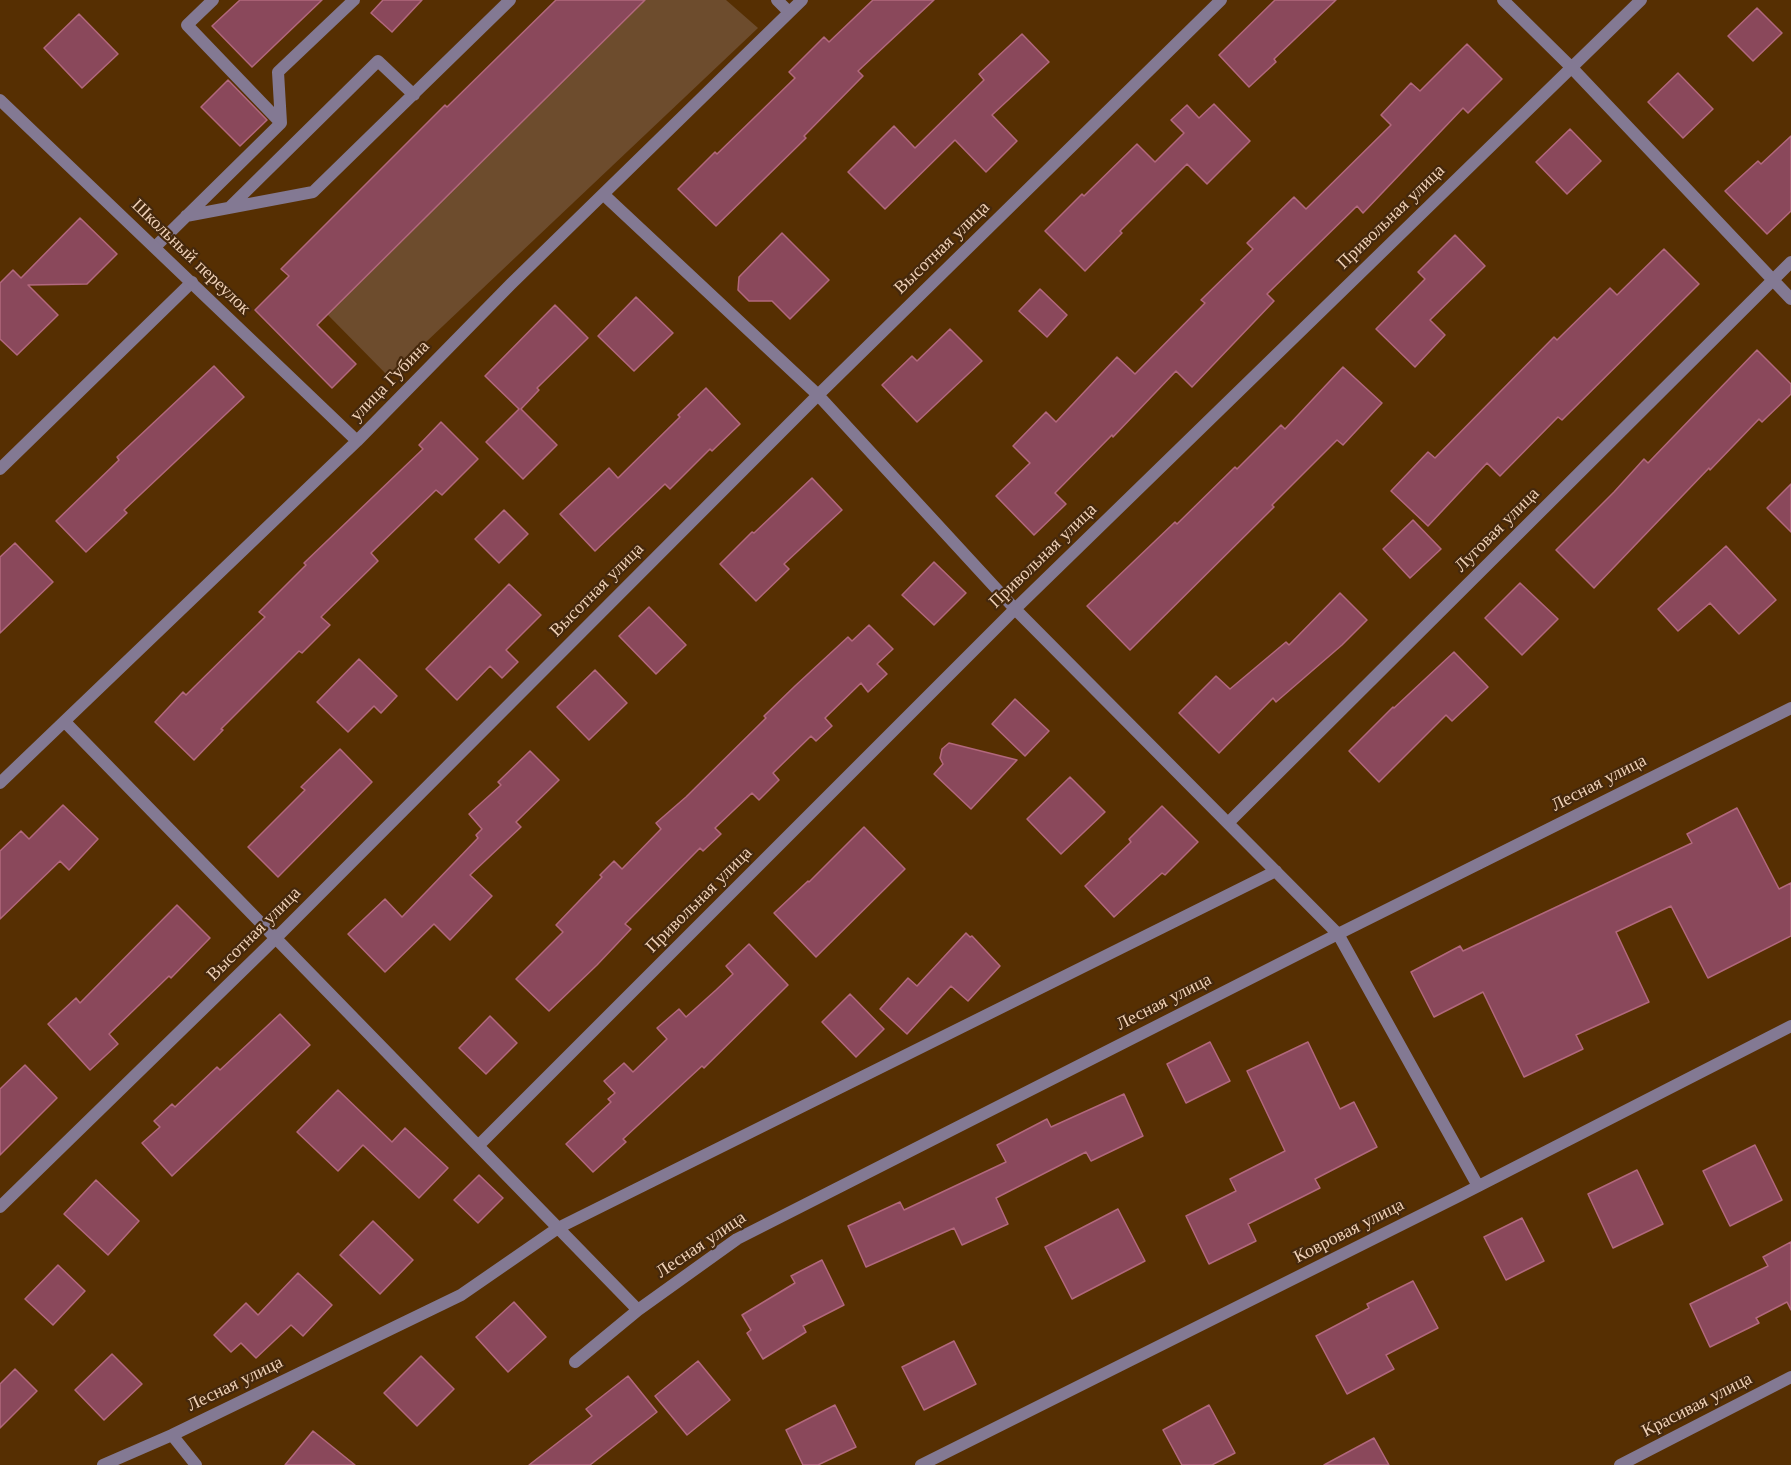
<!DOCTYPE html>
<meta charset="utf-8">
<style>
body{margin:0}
canvas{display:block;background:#562f02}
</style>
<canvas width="1791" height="1465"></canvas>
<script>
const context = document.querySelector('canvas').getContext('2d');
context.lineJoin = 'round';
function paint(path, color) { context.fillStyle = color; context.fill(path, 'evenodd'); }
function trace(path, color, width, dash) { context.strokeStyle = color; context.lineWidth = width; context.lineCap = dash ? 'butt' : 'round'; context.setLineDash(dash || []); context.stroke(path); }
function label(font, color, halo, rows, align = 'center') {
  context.font = font + ' "Libre Baskerville",serif'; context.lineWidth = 4.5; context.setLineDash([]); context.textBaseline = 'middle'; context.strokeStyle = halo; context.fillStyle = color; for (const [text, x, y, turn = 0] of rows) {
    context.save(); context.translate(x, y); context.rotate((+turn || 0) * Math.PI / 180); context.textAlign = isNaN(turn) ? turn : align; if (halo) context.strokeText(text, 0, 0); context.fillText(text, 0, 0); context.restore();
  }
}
paint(new Path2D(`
 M 645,0 L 726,0 L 758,28 L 389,377 L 327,314 Z`), '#6d4c2d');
const building = new Path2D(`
 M 240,0 L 322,0 L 252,67 L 212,26 Z
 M 383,0 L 422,0 L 392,32 L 371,13 Z
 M 556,0 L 645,0 L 317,325 L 356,364 L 332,388 L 255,310 L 289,276 L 281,269 L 445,105 L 447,107 Z
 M 873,0 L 934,0 L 858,71 L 863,76 L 804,136 L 806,138 L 716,226 L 678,189 L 715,152 L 717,154 L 795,78 L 789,72 L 824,37 L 829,42 Z
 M 1275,0 L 1336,0 L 1274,59 L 1276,62 L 1249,87 L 1219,55 Z
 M 1757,8 L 1782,33 L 1753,61 L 1728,36 Z
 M 79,14 L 118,54 L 82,88 L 44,48 Z
 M 1022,34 L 1049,62 L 992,115 L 1017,141 L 986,172 L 955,140 L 885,209 L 848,172 L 894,126 L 915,148 L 984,80 L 979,74 Z
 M 1467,44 L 1502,79 L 1468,113 L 1463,108 L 1363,213 L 1357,206 L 1267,294 L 1274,301 L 1192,387 L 1176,371 L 1113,437 L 1112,435 L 1055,493 L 1066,504 L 1034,535 L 996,496 L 1030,463 L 1013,446 L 1046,412 L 1056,422 L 1117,357 L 1135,374 L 1205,303 L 1201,300 L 1253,249 L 1247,243 L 1294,197 L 1306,209 L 1391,125 L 1381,115 L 1411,83 L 1420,91 Z
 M 1678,73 L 1713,109 L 1683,138 L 1648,102 Z
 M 228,80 L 267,120 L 240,146 L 201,107 Z
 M 1214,104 L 1250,141 L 1207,184 L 1187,164 L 1120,231 L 1122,233 L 1085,271 L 1045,231 L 1082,194 L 1084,196 L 1137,144 L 1155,162 L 1184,133 L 1171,120 L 1187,105 L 1199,118 Z
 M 1570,129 L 1601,161 L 1567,194 L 1536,162 Z
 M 1791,136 L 1791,211 L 1767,234 L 1725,191 L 1758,161 L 1761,164 Z
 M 80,218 L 117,254 L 87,284 L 28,285 L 58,315 L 17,355 L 0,339 L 0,283 L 13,270 L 21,278 Z
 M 782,233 L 829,280 L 790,319 L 772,301 L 749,301 L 738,290 L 739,277 Z
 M 1455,235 L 1485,266 L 1430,320 L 1445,335 L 1415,367 L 1376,329 L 1425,279 L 1418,272 Z
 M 1664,249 L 1699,284 L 1562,420 L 1558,417 L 1500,476 L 1487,463 L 1428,526 L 1391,491 L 1428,452 L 1435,458 L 1554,337 L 1557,340 L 1610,288 L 1617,295 Z
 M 1040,289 L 1067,315 L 1047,337 L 1019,311 Z
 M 636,297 L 673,333 L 634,371 L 598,336 Z
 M 555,305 L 588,338 L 537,388 L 539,390 L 521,409 L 557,445 L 523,479 L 486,442 L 519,409 L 485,376 Z
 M 950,329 L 982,361 L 917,422 L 882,385 L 912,356 L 917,361 Z
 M 1757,350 L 1791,384 L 1791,394 L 1762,422 L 1759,419 L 1710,470 L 1709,468 L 1594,588 L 1556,550 L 1614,492 L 1644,459 L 1648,463 Z
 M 214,366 L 244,397 L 124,510 L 127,513 L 86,552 L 56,521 L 119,460 L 117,457 Z
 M 1343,367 L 1382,403 L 1343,445 L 1337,440 L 1272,505 L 1274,507 L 1130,650 L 1087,606 L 1175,522 L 1177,524 L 1235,467 L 1237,469 L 1281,425 L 1285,429 Z
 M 706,388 L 740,424 L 712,451 L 710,449 L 670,489 L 665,484 L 595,551 L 560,514 L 609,468 L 618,478 L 680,417 L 678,415 Z
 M 441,422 L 478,459 L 442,495 L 436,490 L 371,553 L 378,561 L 321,617 L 330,625 L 302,653 L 299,651 L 221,729 L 223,730 L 194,760 L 155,722 L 183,692 L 186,695 L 265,617 L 259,612 L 306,565 L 304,563 L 423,449 L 419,445 Z
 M 812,478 L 842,510 L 784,564 L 789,569 L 756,601 L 720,564 L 752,532 L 754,533 Z
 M 1791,484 L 1791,532 L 1767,508 Z
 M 504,510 L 528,534 L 499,563 L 475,539 Z
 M 1413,520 L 1441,549 L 1410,578 L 1383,549 Z
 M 15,543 L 53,582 L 0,633 L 0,557 Z
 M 1726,546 L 1776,600 L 1739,634 L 1710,603 L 1678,631 L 1658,609 Z
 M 934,562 L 966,593 L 934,625 L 902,595 Z
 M 1520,583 L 1558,619 L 1522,655 L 1485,618 Z
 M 509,584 L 541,615 L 506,650 L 518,662 L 502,678 L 490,666 L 457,700 L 426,669 Z
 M 1340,593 L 1367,620 L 1342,645 L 1276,702 L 1273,698 L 1219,753 L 1179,713 L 1216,676 L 1230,689 L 1286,642 L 1289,645 Z
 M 649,607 L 686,645 L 656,674 L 619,636 Z
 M 869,625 L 893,649 L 877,664 L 887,674 L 868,692 L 861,683 L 825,718 L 832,726 L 816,741 L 811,736 L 773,773 L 779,780 L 759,800 L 752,793 L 715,828 L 721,834 L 703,851 L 700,848 L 625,924 L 631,929 L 597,965 L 549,1011 L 516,979 L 563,932 L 556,925 L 602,877 L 600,875 L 614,861 L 622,869 L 661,829 L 656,823 L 686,797 L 766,718 L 764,716 L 795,686 L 848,637 L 852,641 Z
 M 1454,652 L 1488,687 L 1452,721 L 1446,715 L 1379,782 L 1349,751 L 1393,707 L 1394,708 Z
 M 359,659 L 397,696 L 381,713 L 374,706 L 348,732 L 317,702 Z
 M 595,670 L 627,703 L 589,740 L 557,707 Z
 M 1015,699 L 1049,731 L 1025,756 L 992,724 Z
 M 949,743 L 1017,760 L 971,809 L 934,774 L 943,764 L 940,758 L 942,749 Z
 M 340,749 L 372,782 L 278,877 L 248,847 L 305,790 L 301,787 Z
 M 530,751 L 559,780 L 516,822 L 521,827 L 470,875 L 492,896 L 450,940 L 434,924 L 385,972 L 348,934 L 385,899 L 402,917 L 478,838 L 476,835 L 482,829 L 469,814 L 501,785 L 498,782 Z
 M 1070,777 L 1105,812 L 1061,854 L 1027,819 Z
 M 63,805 L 98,839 L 69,870 L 60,861 L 0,919 L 0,851 L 21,831 L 29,839 Z
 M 1162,806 L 1198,842 L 1165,875 L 1162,873 L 1114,917 L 1085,886 L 1131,842 L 1129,839 Z
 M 1737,808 L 1779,889 L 1791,883 L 1791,936 L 1708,978 L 1671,906 L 1616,932 L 1649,1002 L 1576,1035 L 1583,1049 L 1524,1077 L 1483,992 L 1434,1017 L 1411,972 L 1460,946 L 1463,951 L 1692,843 L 1687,834 Z
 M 864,827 L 905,869 L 816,957 L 774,913 L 808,881 L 809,882 Z
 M 177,905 L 210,938 L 171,978 L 169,976 L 109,1034 L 118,1044 L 90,1070 L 48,1024 L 76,998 L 80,1003 Z
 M 966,933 L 970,937 L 972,936 L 1000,966 L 968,1001 L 951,986 L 907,1034 L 880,1009 L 908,978 L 917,986 Z
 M 749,944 L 788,985 L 704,1068 L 702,1066 L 623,1139 L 626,1142 L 593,1172 L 566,1144 L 611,1102 L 608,1099 L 615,1093 L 604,1081 L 624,1063 L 633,1072 L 667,1039 L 657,1028 L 679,1009 L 686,1017 L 716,990 L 733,974 L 726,966 Z
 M 850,994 L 884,1029 L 856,1057 L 822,1022 Z
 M 280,1014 L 310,1045 L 172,1176 L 142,1143 L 160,1127 L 154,1121 L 172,1104 L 175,1107 L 217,1067 L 220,1070 Z
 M 490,1016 L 517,1043 L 486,1074 L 459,1048 Z
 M 1210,1042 L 1230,1081 L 1186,1103 L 1167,1064 Z
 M 1308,1042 L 1340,1109 L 1354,1102 L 1377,1147 L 1315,1179 L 1320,1188 L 1248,1224 L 1256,1241 L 1209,1264 L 1186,1216 L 1236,1191 L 1230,1179 L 1285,1151 L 1247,1071 Z
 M 25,1065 L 57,1098 L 0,1155 L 0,1089 Z
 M 338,1090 L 392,1142 L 405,1128 L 448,1168 L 419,1198 L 363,1145 L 338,1171 L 297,1132 Z
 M 1124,1094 L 1143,1136 L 1091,1161 L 1086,1152 L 996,1198 L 1008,1224 L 962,1245 L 954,1228 L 866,1267 L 848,1226 L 900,1202 L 904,1210 L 1006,1162 L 997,1145 L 1047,1119 L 1051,1127 Z
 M 1755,1145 L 1782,1200 L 1730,1226 L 1703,1171 Z
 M 1637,1170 L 1663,1224 L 1613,1248 L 1588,1194 Z
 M 479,1175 L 503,1198 L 478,1223 L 454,1200 Z
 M 96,1180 L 139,1221 L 108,1255 L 64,1214 Z
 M 1118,1209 L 1145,1261 L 1072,1299 L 1045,1247 Z
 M 1522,1218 L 1544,1261 L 1506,1280 L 1484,1237 Z
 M 373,1221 L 413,1260 L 380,1294 L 340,1255 Z
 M 1791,1242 L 1791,1310 L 1787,1302 L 1756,1318 L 1759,1323 L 1710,1347 L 1690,1304 L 1768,1266 L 1763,1257 Z
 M 822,1260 L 844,1305 L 803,1326 L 806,1332 L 763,1359 L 747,1333 L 751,1330 L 742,1315 L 795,1283 L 791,1276 Z
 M 58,1265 L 85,1291 L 53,1325 L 25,1299 Z
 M 298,1273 L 332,1305 L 303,1336 L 291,1325 L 256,1358 L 241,1343 L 231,1352 L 214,1335 L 246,1303 L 258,1315 Z
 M 1413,1281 L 1438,1328 L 1386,1355 L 1394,1369 L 1347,1394 L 1316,1336 L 1369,1308 L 1367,1304 Z
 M 514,1302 L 546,1337 L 508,1372 L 476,1337 Z
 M 954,1341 L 976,1384 L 924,1410 L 902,1367 Z
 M 112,1354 L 142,1384 L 104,1420 L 75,1390 Z
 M 421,1356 L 454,1389 L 417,1426 L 384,1393 Z
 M 698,1361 L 730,1400 L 687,1435 L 655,1396 Z
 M 15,1369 L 37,1391 L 0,1428 L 0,1384 Z
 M 628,1376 L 657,1412 L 590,1465 L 529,1465 L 592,1416 L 586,1409 Z
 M 835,1405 L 856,1447 L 818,1465 L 803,1465 L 786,1430 Z
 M 1209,1405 L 1235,1453 L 1212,1465 L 1182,1465 L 1163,1430 Z
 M 313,1431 L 355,1465 L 285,1465 Z
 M 1374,1438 L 1389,1465 L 1324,1465 Z`);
paint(building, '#8a485b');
trace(building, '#b2687d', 1.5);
trace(new Path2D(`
 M 213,0 L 187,25 L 281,123
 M 229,208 L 378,61 L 414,95
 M 186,216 L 313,192 L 510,0
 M 155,247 L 281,123 L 278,72 L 354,0
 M 0,469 L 192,282`), '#837993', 12);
trace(new Path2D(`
 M 777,0 L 789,12
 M 1503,0 L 1571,67 L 1791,299
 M 0,100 L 357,441
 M 603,194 L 818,395 L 1015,609 L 1338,934 L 1478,1186
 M 65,722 L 638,1310
 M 0,783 L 357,441 L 511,284 L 802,0
 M 1228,823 L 1791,262
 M 478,1146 L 1015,609 L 1641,0
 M 0,1207 L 276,938 L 818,395 L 1221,0
 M 575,1362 L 638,1310 L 737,1239 L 1338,934 L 1791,708
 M 172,1435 L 196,1465
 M 103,1465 L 172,1435 L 461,1295 L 558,1228 L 1276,871
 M 921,1465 L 1457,1197 L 1791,1026
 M 1620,1465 L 1791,1377`), '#837993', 12);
label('18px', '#efd0b6', '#45280c', [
 ["Привольная улица",1391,217,-44],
 ["Высотная улица",942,248,-44],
 ["Школьный переулок",191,257,44],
 ["улица Губина",390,381,-46],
 ["Луговая улица",1497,530,-45],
 ["Привольная улица",1043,556,-44],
 ["Высотная улица",597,590,-45],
 ["Лесная улица",1599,783,-27],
 ["Привольная улица",699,900,-45],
 ["Высотная улица",254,934,-45],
 ["Лесная улица",1164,1002,-27],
 ["Ковровая улица",1349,1231,-27],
 ["Лесная улица",701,1245,-34],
 ["Лесная улица",235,1384,-26],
 ["Красивая улица",1697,1405,-27]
]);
</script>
